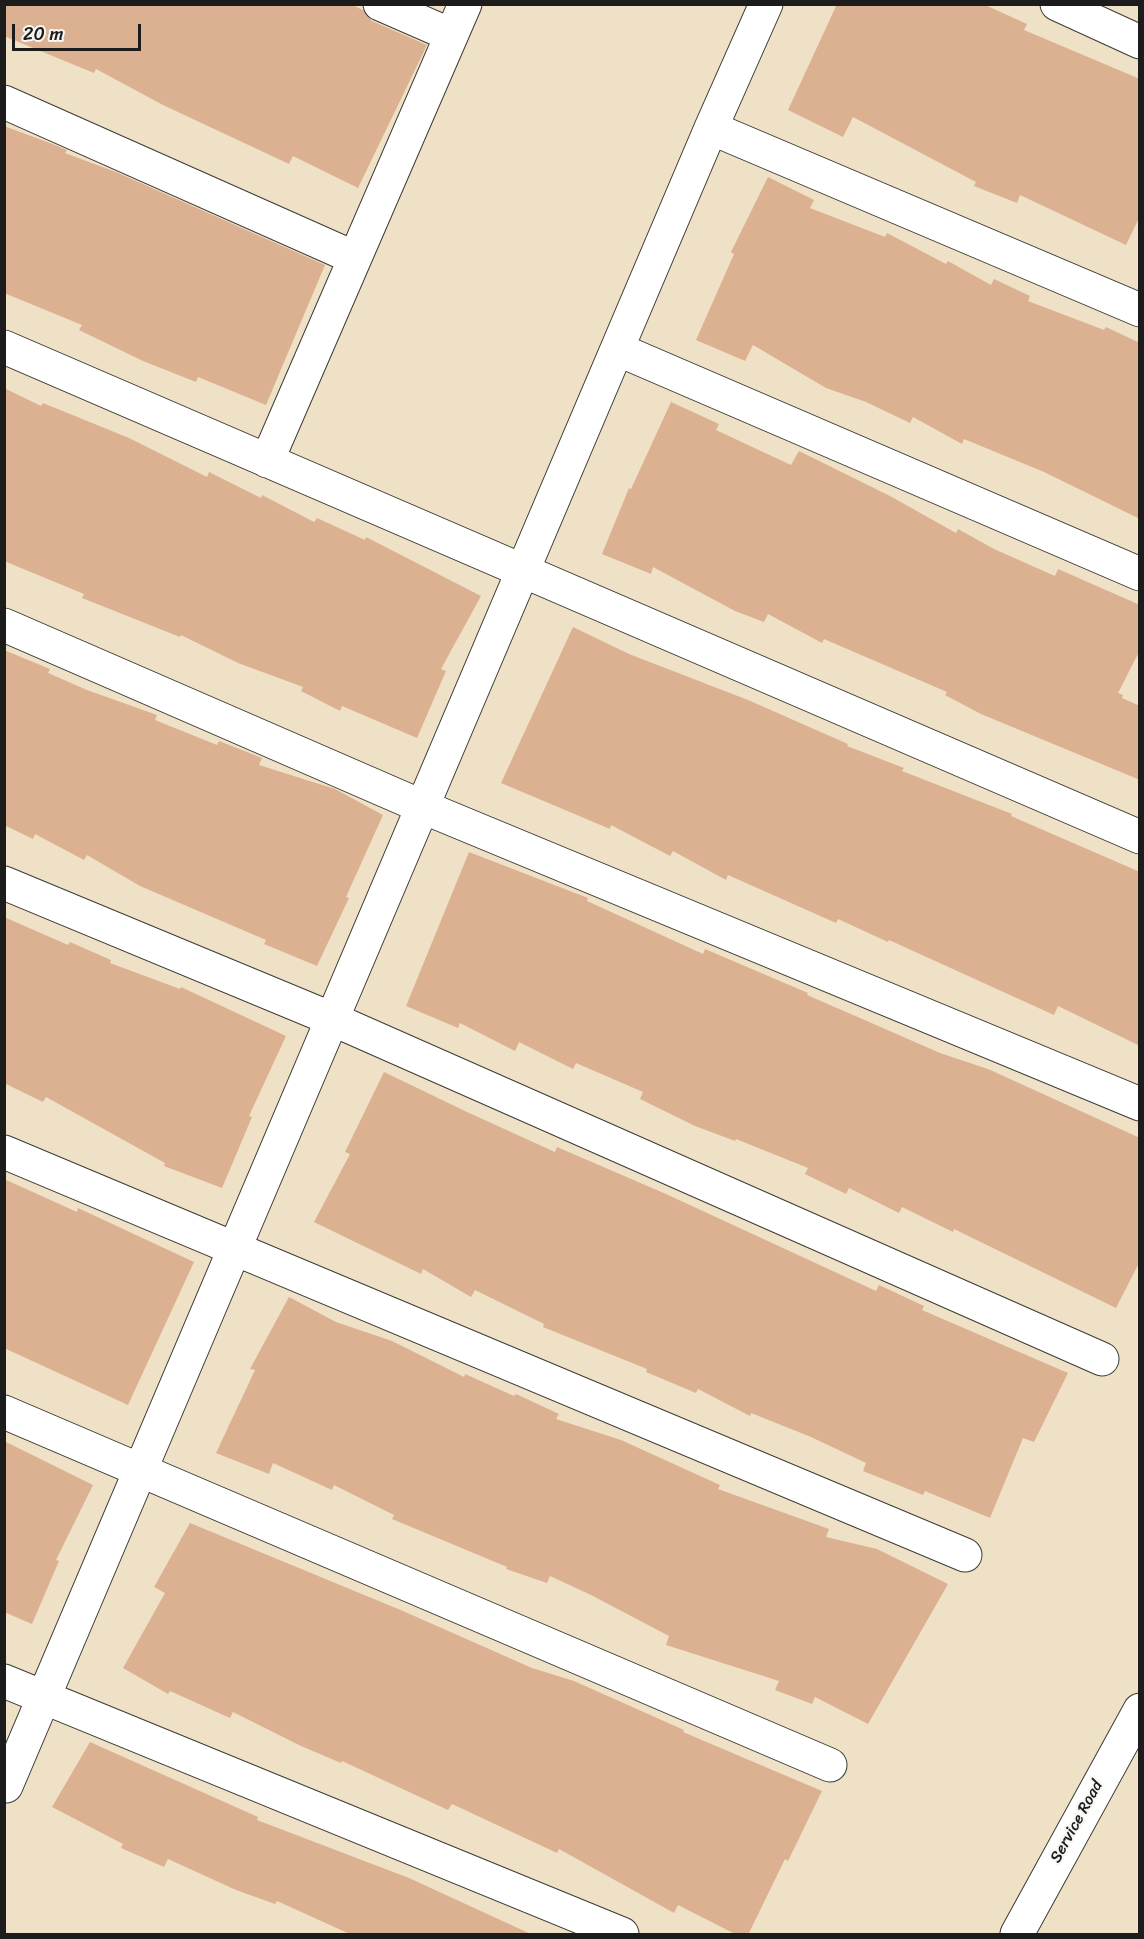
<!DOCTYPE html>
<style>
body{margin:0}
#map{position:relative;width:1144px;height:1939px;overflow:hidden;background:#efe1c5;font-family:Sriracha,sans-serif}
canvas{display:block}
.frame{position:absolute;inset:0;border:6px solid #1c1c1c;pointer-events:none}
.scale{position:absolute;left:12px;top:24px;width:129px;height:27px;box-sizing:border-box;border:3px solid #1c1c1c;border-top:0;padding-left:8px;font-size:18px;line-height:21px;white-space:nowrap;color:#1c1c1c;-webkit-text-stroke:4px #f6f6f2;paint-order:stroke}
</style>
<div id="map">
<canvas width="1144" height="1939"></canvas>
<div class="frame"></div>
<div class="scale">20 m</div>
</div>
<script>
const context = document.querySelector('canvas').getContext('2d');
context.lineJoin = 'round';
function paint(path, color) { context.fillStyle = color; context.fill(path, 'evenodd'); }
function trace(path, color, width, dash) { context.strokeStyle = color; context.lineWidth = width; context.lineCap = dash ? 'butt' : 'round'; context.setLineDash(dash || []); context.stroke(path); }
function label(font, color, halo, rows, align = 'center') {
  context.font = font + ' Sriracha,sans-serif'; context.lineWidth = 4.5; context.setLineDash([]); context.textBaseline = 'middle'; context.strokeStyle = halo; context.fillStyle = color; for (const [text, x, y, turn = 0] of rows) {
    context.save(); context.translate(x, y); context.rotate((+turn || 0) * Math.PI / 180); context.textAlign = isNaN(turn) ? turn : align; if (halo) context.strokeText(text, 0, 0); context.fillText(text, 0, 0); context.restore();
  }
}
paint(new Path2D(`
 M 4,4 L 350,4 L 363,10 L 372,21 L 427,45 L 358,188 L 293,156 L 289,164 L 163,105 L 96,69 L 94,73 L 4,36 Z
 M 837,4 L 983,4 L 1027,24 L 1024,30 L 1140,79 L 1140,216 L 1126,245 L 1020,195 L 1017,203 L 974,186 L 976,182 L 853,117 L 843,137 L 788,110 Z
 M 4,126 L 50,143 L 67,150 L 65,153 L 116,172 L 325,265 L 266,405 L 198,377 L 196,382 L 143,361 L 79,330 L 82,325 L 4,293 Z
 M 768,177 L 814,200 L 810,208 L 885,237 L 887,233 L 946,264 L 948,261 L 991,285 L 994,279 L 1030,296 L 1028,301 L 1104,330 L 1106,327 L 1140,343 L 1140,519 L 1044,472 L 964,439 L 962,444 L 913,417 L 910,423 L 866,402 L 826,388 L 753,345 L 745,361 L 696,340 L 734,254 L 731,252 Z
 M 4,388 L 41,406 L 43,403 L 129,438 L 207,477 L 209,472 L 261,498 L 262,495 L 314,522 L 317,518 L 365,540 L 366,537 L 481,596 L 441,669 L 446,671 L 417,738 L 342,706 L 340,711 L 301,691 L 303,687 L 238,663 L 181,635 L 180,637 L 82,598 L 84,594 L 4,561 Z
 M 671,402 L 719,424 L 716,430 L 791,465 L 799,451 L 890,496 L 956,533 L 958,529 L 994,549 L 1055,576 L 1058,569 L 1140,605 L 1140,650 L 1118,693 L 1123,695 L 1122,698 L 1140,706 L 1140,780 L 981,714 L 945,695 L 947,692 L 824,639 L 822,643 L 768,614 L 764,622 L 735,611 L 653,567 L 651,574 L 602,554 L 629,488 L 631,489 Z
 M 573,627 L 629,654 L 748,700 L 848,744 L 847,746 L 904,768 L 902,771 L 1012,814 L 1011,816 L 1140,872 L 1140,1046 L 1058,1006 L 1054,1015 L 889,940 L 888,942 L 838,919 L 836,923 L 728,875 L 726,880 L 673,851 L 670,856 L 611,825 L 610,829 L 501,783 Z
 M 4,650 L 50,669 L 48,673 L 87,690 L 157,715 L 155,720 L 217,745 L 219,741 L 262,758 L 259,765 L 335,789 L 383,815 L 346,897 L 349,898 L 317,966 L 264,944 L 266,940 L 140,886 L 87,855 L 84,860 L 35,834 L 33,839 L 4,825 Z
 M 469,852 L 588,898 L 587,901 L 703,954 L 705,949 L 808,993 L 807,995 L 860,1018 L 940,1053 L 988,1069 L 1140,1138 L 1140,1261 L 1116,1308 L 954,1229 L 953,1232 L 902,1207 L 899,1213 L 849,1188 L 846,1194 L 805,1174 L 808,1168 L 736,1139 L 735,1141 L 695,1126 L 640,1099 L 643,1092 L 576,1063 L 573,1069 L 519,1042 L 515,1051 L 460,1023 L 458,1028 L 406,1006 Z
 M 4,917 L 68,945 L 70,942 L 111,960 L 110,963 L 180,989 L 181,987 L 286,1036 L 249,1116 L 252,1117 L 222,1188 L 164,1166 L 165,1163 L 46,1097 L 43,1102 L 4,1083 Z
 M 384,1072 L 467,1112 L 555,1152 L 557,1147 L 666,1194 L 876,1291 L 879,1285 L 924,1306 L 922,1310 L 1068,1373 L 1034,1442 L 1023,1438 L 990,1518 L 925,1491 L 923,1495 L 863,1471 L 866,1463 L 811,1437 L 751,1413 L 750,1416 L 698,1389 L 696,1393 L 646,1372 L 647,1369 L 543,1327 L 544,1324 L 475,1290 L 471,1297 L 423,1269 L 421,1274 L 314,1222 L 350,1154 L 345,1152 Z
 M 4,1179 L 77,1212 L 78,1208 L 194,1262 L 128,1405 L 4,1348 Z
 M 289,1297 L 336,1322 L 392,1341 L 464,1377 L 465,1374 L 514,1396 L 516,1394 L 559,1414 L 556,1419 L 621,1440 L 720,1485 L 718,1489 L 829,1529 L 826,1537 L 877,1549 L 948,1584 L 868,1724 L 815,1697 L 812,1704 L 775,1690 L 779,1681 L 666,1645 L 669,1636 L 591,1595 L 550,1576 L 547,1583 L 506,1569 L 507,1567 L 392,1519 L 394,1515 L 334,1485 L 332,1490 L 273,1463 L 269,1474 L 216,1453 L 255,1370 L 250,1369 Z
 M 4,1441 L 93,1485 L 56,1560 L 59,1561 L 32,1624 L 4,1612 Z
 M 190,1523 L 403,1611 L 532,1668 L 574,1681 L 684,1730 L 683,1732 L 822,1791 L 788,1861 L 785,1859 L 748,1935 L 737,1935 L 678,1905 L 674,1913 L 559,1849 L 557,1853 L 452,1804 L 448,1810 L 342,1761 L 341,1763 L 301,1746 L 233,1712 L 230,1718 L 170,1691 L 168,1694 L 123,1668 L 165,1593 L 154,1587 Z
 M 90,1742 L 258,1817 L 257,1820 L 409,1878 L 533,1935 L 352,1935 L 277,1901 L 275,1904 L 236,1890 L 168,1859 L 164,1867 L 121,1848 L 123,1844 L 52,1807 Z`), '#dcb192');
const street = new Path2D(`
 M 380,4 L 451,35
 M 1057,4 L 1140,42
 M 4,102 L 355,258
 M 711,128 L 1140,310
 M 4,347 L 1140,837
 M 617,349 L 1140,574
 M 267,461 L 465,4
 M 4,625 L 423,807 L 1140,1104
 M 4,883 L 332,1019 L 1102,1359
 M 4,1152 L 965,1555
 M 4,1412 L 830,1765
 M 4,1681 L 622,1934
 M 6,1786 L 711,128 L 766,4
 M 1017,1934 L 1140,1710`);
trace(street, '#3c3a35', 35);
trace(street, '#fff', 33);
label('16px', '#1c1c1c', '#f6f6f2', [
 ["Service Road",1077,1822,-61]
]);
</script>
